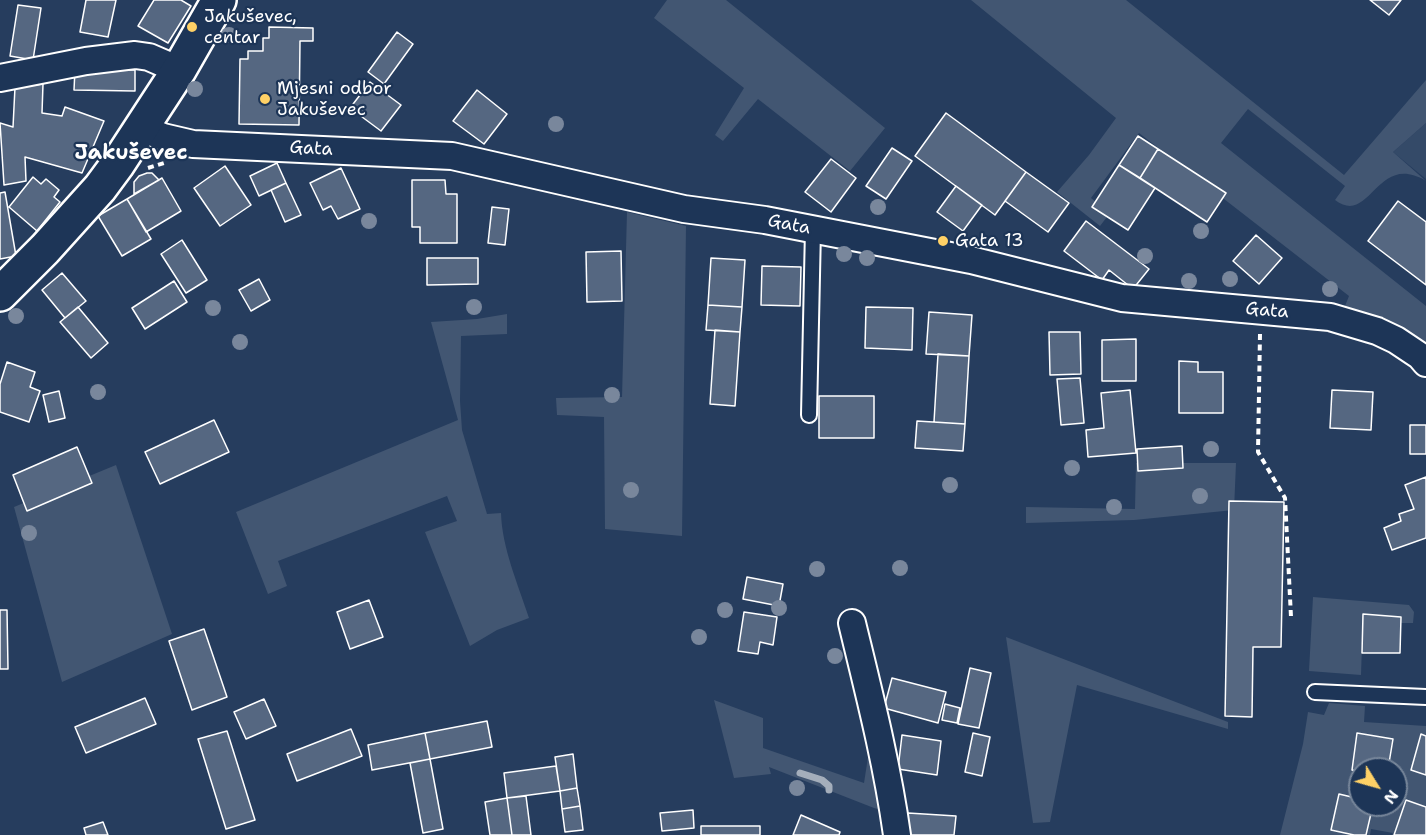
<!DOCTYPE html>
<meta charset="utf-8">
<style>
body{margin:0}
#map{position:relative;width:1426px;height:835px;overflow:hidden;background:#263d5e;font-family:"Shantell Sans",sans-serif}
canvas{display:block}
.north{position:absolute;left:1348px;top:757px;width:60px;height:60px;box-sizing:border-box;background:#1d3557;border:2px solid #77869a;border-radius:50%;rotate:127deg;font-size:16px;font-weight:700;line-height:24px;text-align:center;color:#fff}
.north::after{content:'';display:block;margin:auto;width:21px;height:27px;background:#ffd166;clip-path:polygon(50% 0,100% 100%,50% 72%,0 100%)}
</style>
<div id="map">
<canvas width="1426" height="835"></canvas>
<div class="north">N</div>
</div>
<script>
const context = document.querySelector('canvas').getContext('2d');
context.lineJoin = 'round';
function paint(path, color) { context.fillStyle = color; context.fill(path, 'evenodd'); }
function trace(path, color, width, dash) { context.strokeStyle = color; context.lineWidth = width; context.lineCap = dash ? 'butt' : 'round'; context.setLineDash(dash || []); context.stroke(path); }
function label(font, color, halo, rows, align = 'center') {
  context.font = font + ' "Shantell Sans",sans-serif'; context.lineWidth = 4.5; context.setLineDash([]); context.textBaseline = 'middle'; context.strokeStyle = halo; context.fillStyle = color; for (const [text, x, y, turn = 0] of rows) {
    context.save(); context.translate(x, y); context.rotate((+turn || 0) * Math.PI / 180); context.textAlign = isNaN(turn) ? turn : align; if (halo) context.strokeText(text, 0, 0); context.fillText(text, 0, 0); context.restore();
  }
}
paint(new Path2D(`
 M 1426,123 L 1426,179 L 1393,152 Z`), '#344a68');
paint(new Path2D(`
 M 667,0 L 726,0 L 885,128 L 850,171 L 758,99 L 723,141 L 715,135 L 744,88 L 654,18 Z
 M 971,0 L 1126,0 L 1344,175 L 1426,80 L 1426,123 L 1393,152 L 1426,181 C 1376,151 1371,227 1335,200 L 1345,186 L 1248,109 L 1221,143 L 1426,306 L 1426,345 L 1407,330 L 1388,321 L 1345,306 L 1349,296 L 1139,133 L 1091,198 L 1110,213 L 1100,226 L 1057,192 L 1089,155 L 1116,118 Z
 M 627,212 L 686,226 L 682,536 L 605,529 L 604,417 L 557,415 L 556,398 L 622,397 Z
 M 507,314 L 507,334 L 461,336 L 460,401 L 462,430 L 487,514 L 501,513 C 502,548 518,584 529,618 L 497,630 L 470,646 L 425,532 L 457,521 L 447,496 L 278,561 L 287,586 L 268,594 L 236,512 L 458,420 L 431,322 L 477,319 Z
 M 1136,463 L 1236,463 L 1234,510 L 1134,520 L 1026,523 L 1026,507 L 1135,509 Z
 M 116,465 L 172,634 L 62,682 L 14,507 Z
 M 1313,597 L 1409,605 L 1414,612 L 1413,623 L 1401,623 L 1401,617 L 1363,615 L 1361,675 L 1309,671 Z
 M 1006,637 L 1228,722 L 1228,729 L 1077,685 L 1050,822 L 1033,823 Z
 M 714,700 L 763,718 L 763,748 L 864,783 L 868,757 L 879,761 L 890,812 L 874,808 L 769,767 L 771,774 L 734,778 Z
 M 1329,703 L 1365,706 L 1364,722 L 1426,726 L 1426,736 L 1420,735 L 1411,770 L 1426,775 L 1426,807 L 1406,800 L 1394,835 L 1392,835 L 1393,833 L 1371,829 L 1370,835 L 1366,835 L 1373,805 L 1396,805 L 1396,769 L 1388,769 L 1393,739 L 1358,733 L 1352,770 L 1360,772 L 1360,799 L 1339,794 L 1331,830 L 1354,835 L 1280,835 L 1303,744 L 1308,712 L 1324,715 Z`), '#425672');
trace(new Path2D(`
 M 800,773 L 822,780 L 829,786 L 829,790`), '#a4aebb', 7);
const building = new Path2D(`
 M 86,0 L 116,0 L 108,37 L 80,32 Z
 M 154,0 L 181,0 L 191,6 L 168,43 L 138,26 Z
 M 1370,0 L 1401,0 L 1389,15 Z
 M 18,5 L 41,8 L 33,60 L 10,56 Z
 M 269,27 L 313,28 L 313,41 L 300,41 L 299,125 L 239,124 L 240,59 L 248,59 L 248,51 L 263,51 L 263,38 L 269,38 Z
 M 397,32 L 413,44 L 384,84 L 368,72 Z
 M 75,69 L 135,70 L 135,91 L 74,90 Z
 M 370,82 L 401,105 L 381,131 L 350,108 Z
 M 43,84 L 42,113 L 62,116 L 65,107 L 104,121 L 82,173 L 25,157 L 26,181 L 4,185 L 0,123 L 13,127 L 15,87 Z
 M 477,90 L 507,114 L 484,144 L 453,121 Z
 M 946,113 L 1026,172 L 995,215 L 915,156 Z
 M 1138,136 L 1158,149 L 1140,178 L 1119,165 Z
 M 892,148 L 912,161 L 886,199 L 866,186 Z
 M 1158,149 L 1226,193 L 1207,222 L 1140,178 Z
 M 831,159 L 856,178 L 831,212 L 805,192 Z
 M 277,163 L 286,183 L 259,196 L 250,176 Z
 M 1119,165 L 1155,188 L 1128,230 L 1092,207 Z
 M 225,166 L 251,205 L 220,226 L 194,188 Z
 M 341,168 L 360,209 L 338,219 L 331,206 L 323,210 L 310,183 Z
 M 1026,172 L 1069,203 L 1048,232 L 1005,201 Z
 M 147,173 L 152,173 L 159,180 L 134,194 L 134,182 L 139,176 Z
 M 33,177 L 41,184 L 46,179 L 59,190 L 54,197 L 60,202 L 37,231 L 9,207 Z
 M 162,178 L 181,211 L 146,232 L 127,199 Z
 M 412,180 L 445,180 L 446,194 L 457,194 L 457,243 L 420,243 L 420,227 L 412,227 Z
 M 286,183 L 301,215 L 285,222 L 271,190 Z
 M 956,186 L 982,205 L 963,231 L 937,212 Z
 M 5,192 L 16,256 L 0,259 L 0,193 Z
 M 127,199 L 151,239 L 122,256 L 98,216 Z
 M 1398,201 L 1426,222 L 1426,285 L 1368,241 Z
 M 492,207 L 509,209 L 505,245 L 488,243 Z
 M 1086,221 L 1149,269 L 1133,289 L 1109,270 L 1102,280 L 1064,251 Z
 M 1256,235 L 1282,258 L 1259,284 L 1233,261 Z
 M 182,240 L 207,280 L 186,293 L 161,254 Z
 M 621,251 L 622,301 L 587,302 L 586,252 Z
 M 427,258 L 478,258 L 478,284 L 427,285 Z
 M 711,258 L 745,260 L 742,307 L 708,305 Z
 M 762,266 L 801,267 L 800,306 L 761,305 Z
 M 62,273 L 86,301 L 65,318 L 42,290 Z
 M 259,279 L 270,300 L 251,311 L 239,290 Z
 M 174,281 L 187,302 L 145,329 L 132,308 Z
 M 708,305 L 742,307 L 740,332 L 706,330 Z
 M 78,307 L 108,343 L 91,358 L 60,322 Z
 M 866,307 L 913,308 L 912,350 L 865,348 Z
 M 929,312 L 972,315 L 969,356 L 926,354 Z
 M 715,330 L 740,332 L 735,406 L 710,404 Z
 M 1049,332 L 1080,332 L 1081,374 L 1050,375 Z
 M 1136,339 L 1136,381 L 1102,381 L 1102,340 Z
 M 938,354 L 969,356 L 965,424 L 934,422 Z
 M 1179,361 L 1198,362 L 1198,372 L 1223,372 L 1223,413 L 1179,413 Z
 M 7,362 L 35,372 L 30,387 L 40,391 L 29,422 L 0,412 L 0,384 Z
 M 1080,378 L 1084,423 L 1061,425 L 1057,379 Z
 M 1130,390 L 1136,453 L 1088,457 L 1086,430 L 1104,428 L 1101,393 Z
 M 1332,390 L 1373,392 L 1371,430 L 1330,428 Z
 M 59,391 L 65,418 L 49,422 L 43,395 Z
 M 819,396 L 874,396 L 874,438 L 819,438 Z
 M 214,420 L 229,452 L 160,484 L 145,452 Z
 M 917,421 L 965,424 L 963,451 L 915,448 Z
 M 1410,425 L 1426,425 L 1426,454 L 1410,454 Z
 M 1182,446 L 1183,468 L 1138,471 L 1137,449 Z
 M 77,447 L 92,483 L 27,511 L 13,475 Z
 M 1426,477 L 1426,538 L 1392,550 L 1384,528 L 1401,521 L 1399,514 L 1414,509 L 1405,485 Z
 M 1229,501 L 1284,502 L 1281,647 L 1253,647 L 1252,717 L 1225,716 Z
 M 747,577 L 783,584 L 779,606 L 743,599 Z
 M 369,600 L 383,637 L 350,649 L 337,612 Z
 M 0,610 L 7,610 L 8,669 L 0,669 Z
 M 744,612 L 777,617 L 773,645 L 760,642 L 758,654 L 738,651 Z
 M 1363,614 L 1401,617 L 1400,653 L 1362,653 Z
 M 204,629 L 227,697 L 192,710 L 169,641 Z
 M 970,668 L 991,673 L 979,728 L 958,724 Z
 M 892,678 L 946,692 L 938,723 L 884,708 Z
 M 145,698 L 156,724 L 86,753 L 75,727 Z
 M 264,699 L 276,726 L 246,739 L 234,712 Z
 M 945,704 L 960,708 L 957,723 L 942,720 Z
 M 487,721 L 492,747 L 430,759 L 425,733 Z
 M 351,729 L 362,756 L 297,781 L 287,754 Z
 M 227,731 L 255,820 L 226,829 L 198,739 Z
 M 425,733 L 430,759 L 372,770 L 368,745 Z
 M 973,733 L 990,737 L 982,776 L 965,772 Z
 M 1357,733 L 1393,739 L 1388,769 L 1360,769 L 1360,772 L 1352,770 Z
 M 1421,734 L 1426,736 L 1426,775 L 1411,770 Z
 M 902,735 L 941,741 L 937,775 L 898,769 Z
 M 573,754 L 577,788 L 560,791 L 555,757 Z
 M 430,759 L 443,829 L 423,833 L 410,763 Z
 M 556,766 L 560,791 L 507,798 L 504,773 Z
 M 577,788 L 580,806 L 562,809 L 560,791 Z
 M 1339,794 L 1360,799 L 1360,805 L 1373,805 L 1366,835 L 1354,835 L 1331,830 Z
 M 526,796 L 531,835 L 512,835 L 507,798 Z
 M 507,798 L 512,835 L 490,835 L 485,802 Z
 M 1406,800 L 1426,807 L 1426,835 L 1394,835 Z
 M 580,806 L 583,830 L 565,832 L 562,809 Z
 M 693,810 L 694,828 L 662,831 L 660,813 Z
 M 908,813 L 956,816 L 954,835 L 906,835 Z
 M 801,815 L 840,832 L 839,835 L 793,835 Z
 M 103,822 L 108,835 L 86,835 L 84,828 Z
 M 701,826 L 760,826 L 760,835 L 701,835 Z`);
paint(building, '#556781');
trace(building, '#fff', 1.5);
const lane = new Path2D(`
 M 809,415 L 813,229
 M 1315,692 L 1426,697`);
const street = new Path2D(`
 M 0,78 L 86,61 L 135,55 L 149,57 L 179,70
 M 142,128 L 163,137 L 193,144 L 452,156 L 684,209 L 765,220 L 971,260 L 1122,298 L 1330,317 L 1377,331 L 1396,340 L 1420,356 L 1426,363
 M 852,623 C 869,693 887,763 897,835`);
const secondary = new Path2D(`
 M 0,294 L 45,249 L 100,188 L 117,165 L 179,70 L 219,0`);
trace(lane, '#fff', 18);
trace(street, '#fff', 30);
trace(secondary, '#fff', 38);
trace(new Path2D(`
 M 148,168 L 164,163
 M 1260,334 L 1258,452 L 1285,498 L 1291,617`), '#fff', 4, [6, 4.5]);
trace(lane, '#1d3557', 14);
trace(street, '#1d3557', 26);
trace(secondary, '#1d3557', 33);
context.fillStyle = '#79879c';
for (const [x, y] of [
 [229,35],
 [195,89],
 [556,124],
 [878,207],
 [369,221],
 [1201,231],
 [844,254],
 [1145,256],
 [867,258],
 [1230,279],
 [1189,281],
 [1330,289],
 [474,307],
 [213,308],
 [16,316],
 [240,342],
 [98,392],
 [612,395],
 [1211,449],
 [1072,468],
 [950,485],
 [631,490],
 [1200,496],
 [1114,507],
 [29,533],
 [900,568],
 [817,569],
 [779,608],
 [725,610],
 [699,637],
 [835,656],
 [797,788]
]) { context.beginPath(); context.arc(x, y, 8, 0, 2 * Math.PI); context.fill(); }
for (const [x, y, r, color] of [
 [192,27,6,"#ffd166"],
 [265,99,6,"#ffd166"],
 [943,241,6,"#ffd166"]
]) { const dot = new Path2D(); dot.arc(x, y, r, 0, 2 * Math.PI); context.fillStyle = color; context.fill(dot); trace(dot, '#1d3557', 2); }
label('18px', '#fff', '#1d3557', [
 ["Jakuševec,",204,17],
 ["centar",204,38],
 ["Mjesni odbor",277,89],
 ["Jakuševec",277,110],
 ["Gata 13",955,241]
], 'left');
label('18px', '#fff', '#1d3557', [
 ["Gata",311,149,3],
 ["Gata",789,225,11],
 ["Gata",1267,311,5]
]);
label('bold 21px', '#fff', '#1d3557', [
 ["Jakuševec",131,154]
]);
</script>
